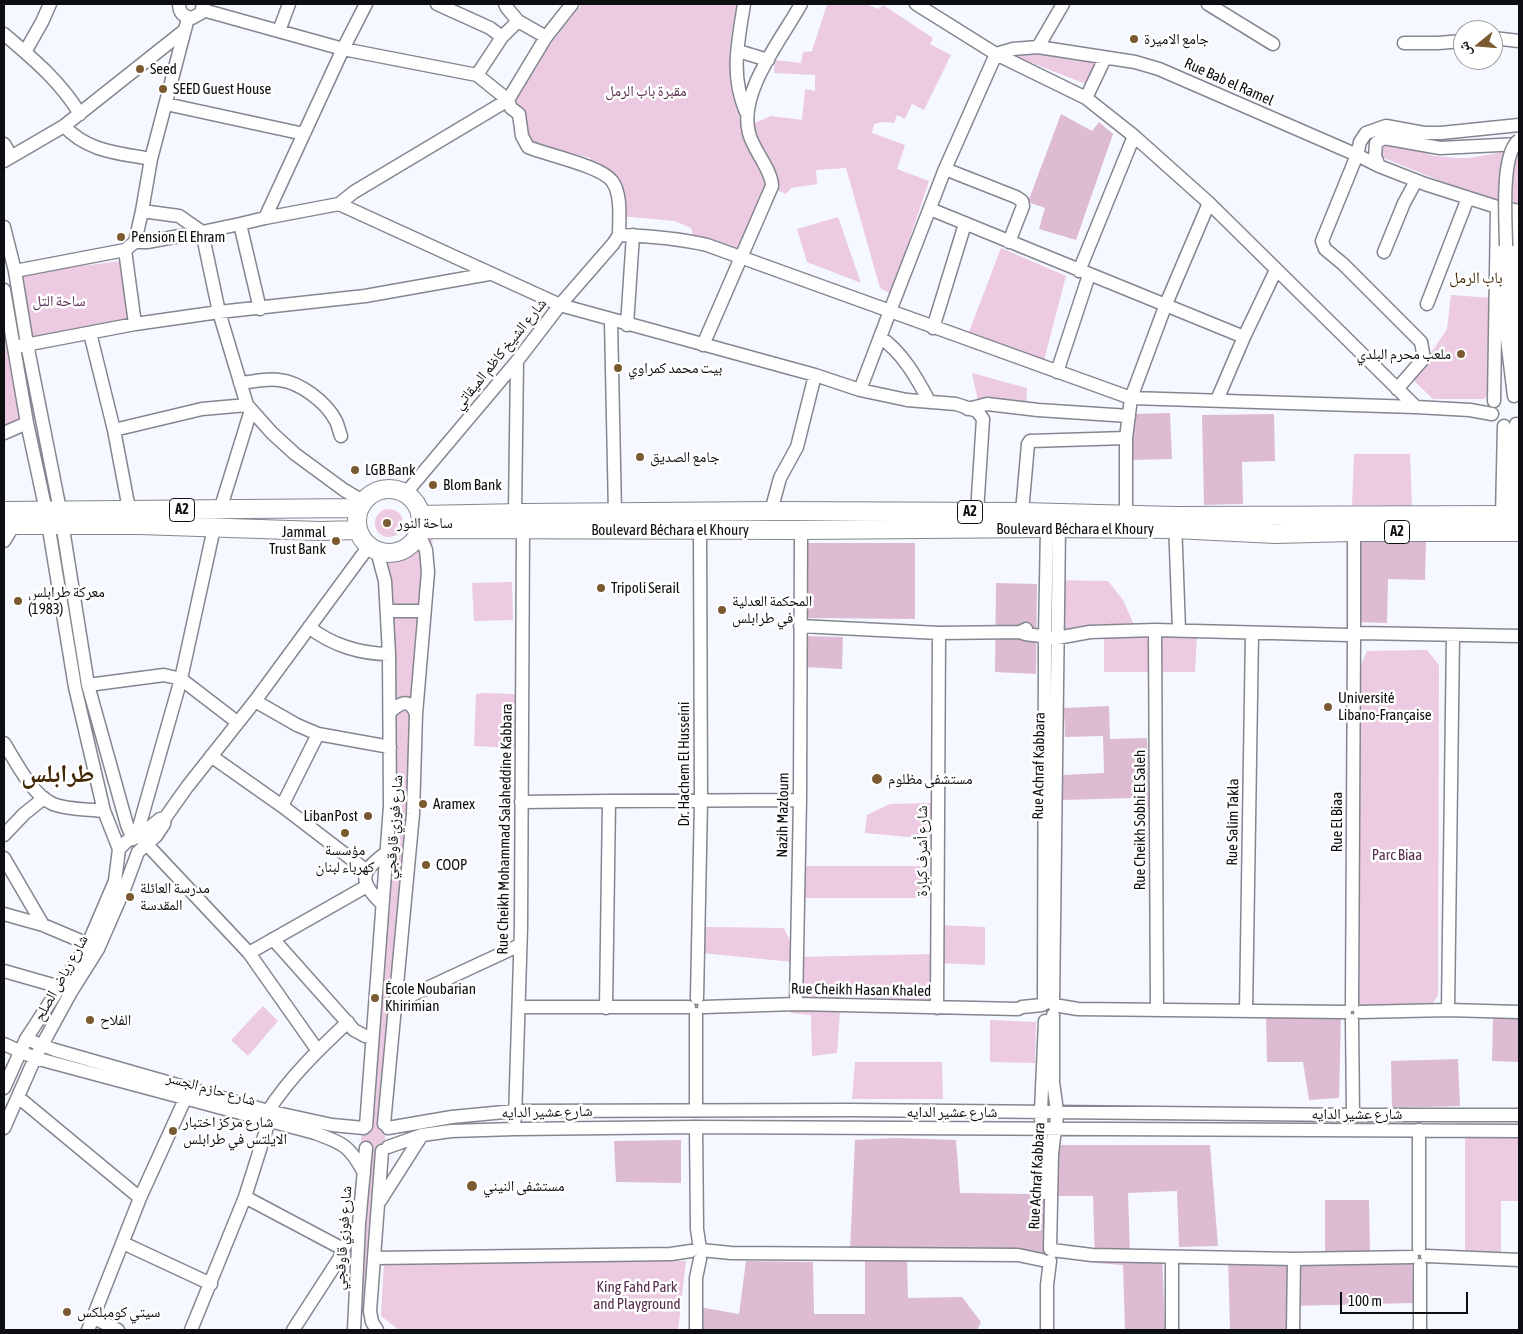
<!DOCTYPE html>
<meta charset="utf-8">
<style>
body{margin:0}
#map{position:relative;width:1523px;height:1334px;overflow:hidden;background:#f6f8ff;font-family:"Asap Condensed","Noto Naskh Arabic",sans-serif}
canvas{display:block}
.frame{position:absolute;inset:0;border:5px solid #0d0e11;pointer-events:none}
.north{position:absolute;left:1453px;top:20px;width:50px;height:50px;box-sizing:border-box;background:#fff;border:1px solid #9e9fa0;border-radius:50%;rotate:253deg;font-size:14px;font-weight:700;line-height:20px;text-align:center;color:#0d0e11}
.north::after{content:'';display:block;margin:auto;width:18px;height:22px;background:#7a5a30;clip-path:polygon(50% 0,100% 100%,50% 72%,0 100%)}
.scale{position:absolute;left:1340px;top:1292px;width:128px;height:22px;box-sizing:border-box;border:2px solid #0d0e11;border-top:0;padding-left:6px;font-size:15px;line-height:18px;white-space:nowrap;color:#0d0e11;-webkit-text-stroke:4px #fff;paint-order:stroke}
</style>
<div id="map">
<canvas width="1523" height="1334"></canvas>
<div class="frame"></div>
<div class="north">ش</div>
<div class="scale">100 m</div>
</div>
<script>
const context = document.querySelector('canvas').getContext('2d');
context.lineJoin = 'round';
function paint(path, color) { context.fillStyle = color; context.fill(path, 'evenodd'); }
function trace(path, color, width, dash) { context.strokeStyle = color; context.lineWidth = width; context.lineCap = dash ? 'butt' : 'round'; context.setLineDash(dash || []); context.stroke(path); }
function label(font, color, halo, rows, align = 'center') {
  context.font = font + ' "Asap Condensed","Noto Naskh Arabic",sans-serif'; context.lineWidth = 5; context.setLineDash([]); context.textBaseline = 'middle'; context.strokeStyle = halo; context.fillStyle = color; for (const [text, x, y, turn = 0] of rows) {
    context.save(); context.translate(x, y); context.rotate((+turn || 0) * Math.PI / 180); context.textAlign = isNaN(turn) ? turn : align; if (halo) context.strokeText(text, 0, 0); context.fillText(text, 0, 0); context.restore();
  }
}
paint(new Path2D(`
 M 582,4 L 737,4 C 735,18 731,32 730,46 C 728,73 735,102 745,127 L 771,116 L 802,120 L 805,89 L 815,91 L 815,75 L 774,73 L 775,60 L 801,63 L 803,52 L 812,51 L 827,4 L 866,4 L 878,9 L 883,5 L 933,38 L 930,44 L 951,55 L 924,110 L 912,104 L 905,119 L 897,115 L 894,123 L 882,122 L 874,124 L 872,133 L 905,145 L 897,169 L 929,181 L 891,294 L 880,288 L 846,168 L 816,170 L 817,184 L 791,188 L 786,194 L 774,189 L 778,181 L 774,179 L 736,253 L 694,239 L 691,228 L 675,221 L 620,216 L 617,176 L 589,170 L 591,158 L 536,145 L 503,104 Z
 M 1015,50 L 1096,61 L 1086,84 L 1014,56 Z
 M 1381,143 L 1404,146 L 1434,156 L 1457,158 L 1469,158 L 1519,149 L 1519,195 L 1517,212 L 1379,156 Z
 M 838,217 L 861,283 L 807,262 L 797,229 Z
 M 1001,248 L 1066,276 L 1042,368 L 966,340 Z
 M 121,261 L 130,321 L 31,337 L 18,274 Z
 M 1451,295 L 1493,298 L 1491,392 L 1484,399 L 1433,399 L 1413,380 L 1447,329 Z
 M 4,336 L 20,424 L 4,431 Z
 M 972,373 L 1027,388 L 1026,406 L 978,401 Z
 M 1354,454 L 1410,454 L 1412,506 L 1352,505 Z
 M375 523a14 14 0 1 1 28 0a14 14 0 1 1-28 0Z
 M 434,523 L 376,1251 L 378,1304 L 348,1326 L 378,902 L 396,685 L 395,639 L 383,556 L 399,549 Z
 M 1051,580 L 1108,581 L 1123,600 L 1136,629 L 1197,636 L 1195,672 L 1104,672 L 1104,633 L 1052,632 Z
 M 512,582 L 513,620 L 474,621 L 472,583 Z
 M 1427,650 L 1439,665 L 1438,995 L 1428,1010 L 1369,1013 L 1356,1000 L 1358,672 L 1367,651 Z
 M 484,693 L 515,694 L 517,748 L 474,746 L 476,694 Z
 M 931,803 L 931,839 L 865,833 L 867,815 L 890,804 Z
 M 798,866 L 929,866 L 929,898 L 798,898 Z
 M 938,925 L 985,927 L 985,965 L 937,963 L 933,1001 L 841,996 L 837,1053 L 812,1056 L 811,1015 L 791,1013 L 793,962 L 702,953 L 705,927 L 784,928 L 797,957 L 935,954 Z
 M 263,1006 L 278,1021 L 248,1056 L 231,1040 Z
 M 990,1020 L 1036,1022 L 1035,1063 L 990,1062 Z
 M 855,1062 L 942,1062 L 943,1099 L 852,1099 Z
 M 1465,1138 L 1519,1138 L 1519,1201 L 1501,1201 L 1501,1256 L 1465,1256 Z
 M 686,1261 L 678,1330 L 399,1330 L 381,1316 L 384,1263 Z`), '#ebcae2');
paint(new Path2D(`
 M 1061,114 L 1092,131 L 1099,122 L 1113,134 L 1076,240 L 1039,229 L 1045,208 L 1028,202 Z
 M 1170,413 L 1172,459 L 1132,460 L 1131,414 Z
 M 1274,414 L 1275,461 L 1242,462 L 1243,504 L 1204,505 L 1202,415 Z
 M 1354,538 L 1426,541 L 1425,580 L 1388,579 L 1387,623 L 1352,622 Z
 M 805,543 L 915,543 L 915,619 L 805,618 Z
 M 996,583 L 1037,584 L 1036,674 L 995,672 Z
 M 805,636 L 843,637 L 842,669 L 804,667 Z
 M 1109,706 L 1110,739 L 1147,738 L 1149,807 L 1140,807 L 1135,798 L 1062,800 L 1061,775 L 1104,773 L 1103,736 L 1065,737 L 1064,708 Z
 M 1341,1014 L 1339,1098 L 1309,1100 L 1303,1062 L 1267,1062 L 1266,1015 Z
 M 1493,1018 L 1519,1018 L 1519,1062 L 1492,1061 Z
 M 1458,1059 L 1460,1106 L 1392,1108 L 1391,1061 Z
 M 896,1138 L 956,1140 L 960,1193 L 1029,1194 L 1061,1145 L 1210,1145 L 1218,1246 L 1179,1247 L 1177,1191 L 1128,1193 L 1130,1254 L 1162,1253 L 1165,1330 L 1125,1330 L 1123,1265 L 1095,1263 L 1093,1196 L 1046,1196 L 1048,1253 L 907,1257 L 908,1298 L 962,1297 L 981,1322 L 977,1330 L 698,1330 L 699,1307 L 739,1314 L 746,1261 L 813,1262 L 814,1314 L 865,1314 L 865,1250 L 850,1250 L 855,1140 Z
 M 681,1140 L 681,1183 L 616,1182 L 614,1141 Z
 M 1325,1200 L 1369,1200 L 1370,1251 L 1412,1250 L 1413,1303 L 1290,1306 L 1291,1330 L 1230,1330 L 1228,1256 L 1325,1254 Z`), '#ddbbd3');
const minor = new Path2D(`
 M 179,4 C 179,12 183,17 192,18 L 201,13 L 203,4
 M 437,4 L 490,28 L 502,37
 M 505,4 L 507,8 L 518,21
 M 744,4 C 738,43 730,75 746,112
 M 916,4 L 996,54 L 1013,49 L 1038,47 L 1135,62 L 1159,69 L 1357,155 L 1379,166 L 1425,184 L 1497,207 L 1519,211
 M 1208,4 L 1273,44
 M 203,10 L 343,49 L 477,75
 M 279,31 L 289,4
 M 4,34 C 32,58 60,81 80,114
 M 546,37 L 572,4
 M 1493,38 L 1519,41
 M 1404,43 L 1438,43 L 1463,41
 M 1038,47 L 1063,4
 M 738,51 L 768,60
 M 25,52 L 42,22 L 50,4
 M 1086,98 L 1105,58
 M 166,104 L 304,134
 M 64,126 C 88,152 119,153 151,159
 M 4,144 L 11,156
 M 4,161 L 64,126 L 185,30
 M 1379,166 L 1375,156 L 1376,143 L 1384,138 L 1440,148 L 1519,144
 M 945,169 L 1016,197 L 1022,201 L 1023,206 L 1009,242
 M 339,204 L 354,192 L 508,100 L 546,37 L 518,21 L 502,37 L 477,75 L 508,100 L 511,108 L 519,114 L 522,136 L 528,147 C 547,155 601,166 612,181 C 622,194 619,219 619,235
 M 930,209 L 1244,337
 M 1514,210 L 1519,382
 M 142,211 L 179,216 L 202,232 L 219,312 L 247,405 L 272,433 L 295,454 L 344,490 L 364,502
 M 265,218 L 343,49 L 366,4
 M 240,224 L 260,309
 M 4,227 L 15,271 L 27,344 L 60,510 L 88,685 L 127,825 L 133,839
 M 619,235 C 650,236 678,238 707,245 L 890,311 L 945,169 L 996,54 L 1086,98 L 1134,136 L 1209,203 L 1416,407
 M 135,242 L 147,242 L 202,232 L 240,224 L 265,218 L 339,204 L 560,305 L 815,375 L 860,390 L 907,400 L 956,404 L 977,411 L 983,419 L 977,512
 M 1506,246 L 1507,339 L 1514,396
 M 1384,252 L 1404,203 L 1416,181
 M 15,271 L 125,250
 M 1079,271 L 1134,136
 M 4,290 L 27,423 L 46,511 L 75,687 L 104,811 L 119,849
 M 1427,304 L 1468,198
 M 611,321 L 615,513
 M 135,324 L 125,250 L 135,242 L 142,211 L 151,159 L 188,18
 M 627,325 L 633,235
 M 933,328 L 965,224
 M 90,333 L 114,430 L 129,509
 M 880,337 C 903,353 916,377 929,401
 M 703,345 L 772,186 C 772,170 753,150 749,133 C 738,92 782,39 801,4
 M 20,346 L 135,324 L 219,312 L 365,296 L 489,274
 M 1057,372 L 1089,275
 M 240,383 C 253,382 266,378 279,380 C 300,382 326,402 336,421 C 338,425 339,431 341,436
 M 1397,389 L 1424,358 L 1421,342 L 1343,264 L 1325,249 L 1322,241 L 1357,155 L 1360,142 L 1366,133 L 1386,126 L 1424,133 L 1441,133 L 1519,125
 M 860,390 L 890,311 L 1131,398 L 1416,407 L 1470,410 L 1492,414
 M 1217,400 L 1244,337 L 1276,270
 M 1494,401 L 1497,207
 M 968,409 L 987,404 L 1038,410 L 1129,416
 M 114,430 L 202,409 L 247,405
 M 4,433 L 27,423
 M 405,494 L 517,361 L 560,305 L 613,244 L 619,235
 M 220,510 L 251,410
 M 771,511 L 780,478 L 797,447 L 815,375
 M 1022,512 L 1028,444 L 1030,441 L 1126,438
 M 515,513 L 517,361
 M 1126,514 L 1126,438 L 1131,398 L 1166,304 L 1209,203
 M 1514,515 L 1516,424
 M 1502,516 L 1504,426
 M 1175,521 L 1179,630
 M 214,528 L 181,679 L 139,827 L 139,836 L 249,953 L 318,1051
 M 1354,532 L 1354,629
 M 4,541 L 14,525
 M 387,611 L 424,611
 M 800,626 L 939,633 L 1020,632 L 1026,629
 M 309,627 C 331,645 361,654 389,654
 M 1155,630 L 1157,1010
 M 1020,632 L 1025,634 L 1057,638 L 1090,632 L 1155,630 L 1349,635
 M 1359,633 L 1519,636
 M 88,685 L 164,675 L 181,679 L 237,722
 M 255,701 L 297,725 L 318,734 L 390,747
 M 390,712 C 401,702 410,698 416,714
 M 4,743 C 16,762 32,795 53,804 C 68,810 88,809 104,811
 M 211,756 L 282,806 L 367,871
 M 521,802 L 609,801
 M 282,806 L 318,734
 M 4,835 L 24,814 L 44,798
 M 4,858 L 43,925
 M 382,904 C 358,880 360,872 387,852
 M 4,914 L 43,925 L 88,944
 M 273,939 L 354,1030 L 365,1036 L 372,1037
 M 249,953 L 367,886
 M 4,971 L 67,989
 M 697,998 L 701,801 L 700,529
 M 395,1003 L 520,945
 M 796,1004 L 800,800 L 801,530
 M 1044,1004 L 1045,637 L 1047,528
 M 1053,1004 L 1059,528
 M 1054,1005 L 1078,1009 L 1345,1012
 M 1352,1005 L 1354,639
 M 519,1007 L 689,1007
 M 704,1007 L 796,1004 L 1018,1009 L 1022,1007 L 1042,1005
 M 606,1008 L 609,801 L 800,800
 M 937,1008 L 939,633
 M 1448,1010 L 1453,635
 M 1246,1011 L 1252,633
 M 1360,1012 L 1448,1010 L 1519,1012
 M 1352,1020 L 1353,1115
 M 26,1039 L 55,1050 L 268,1111 L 332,1125 L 364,1128
 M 4,1044 L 35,1058 L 315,1133 C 343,1143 350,1146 364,1173
 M 4,1088 L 26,1039 L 88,944 L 115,881 L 119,849 L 127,841 L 139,836 L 160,819 L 165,818
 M 18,1097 L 140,1198
 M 696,1110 L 696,1014
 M 268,1111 C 290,1077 319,1049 348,1022
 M 515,1119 L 521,927 L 523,529
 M 384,1124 L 413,814 L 416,714 L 428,572 L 426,550 L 419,534
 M 366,1126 L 390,806 L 389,654 L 385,581 L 377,551
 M 696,1127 L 697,1229 L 700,1249
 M 4,1128 L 35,1058 L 71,992 L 98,949 L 125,887 L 138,852 L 156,836 L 164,824 L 165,818 L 187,787 L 255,701 L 369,546
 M 388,1128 L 452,1117 L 515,1111 L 852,1110 L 1353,1115 L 1519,1115
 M 1419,1130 L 1419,1249
 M 388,1147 L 422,1135 L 451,1131 L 515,1129 L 696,1127 L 1519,1131
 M 1043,1193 L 1041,1111 L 1045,1021
 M 245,1197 L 343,1249
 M 380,1201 L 422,1135
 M 123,1243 L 211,1284
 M 1050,1249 L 1052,1154 L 1054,1137 L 1056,1129 L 1057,1111 L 1053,1082 L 1053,1015
 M 701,1250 L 731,1253 L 1018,1255 L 1042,1260
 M 1052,1250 L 1092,1255 L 1294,1259 L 1412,1257
 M 1427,1256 L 1519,1260
 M 375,1258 L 671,1254 L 691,1251
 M 1420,1265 L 1420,1330
 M 94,1318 L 118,1330
 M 88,1330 L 140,1198 L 185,1099
 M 191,1330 L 245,1197 L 269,1121
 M 293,1330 L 339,1259 L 343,1249 L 358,1226
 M 354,1330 L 359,1224 L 366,1148
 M 377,1330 L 372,1322 L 370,1311 L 382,1151
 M 696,1330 L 696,1278 L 700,1259
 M 1047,1330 L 1047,1285 L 1050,1261
 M 1172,1330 L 1172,1257
 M 1293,1330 L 1294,1259`);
const highway = new Path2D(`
 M357 521a32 32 0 1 1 64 0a32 32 0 1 1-64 0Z
 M 4,511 L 360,508
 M 420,515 L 523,513 L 771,511 L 1022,512 L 1175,516 L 1519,515
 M 4,525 L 139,525 L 320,531 L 358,530
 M 420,529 L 801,530 L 1047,528 L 1175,529 L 1275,534 L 1354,532 L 1519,532`);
trace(minor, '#848690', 15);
trace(highway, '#848690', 20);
trace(minor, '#fff', 12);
trace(highway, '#fff', 18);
const minorBridge = new Path2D(`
 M 1506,246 C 1506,223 1500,154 1519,140`);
trace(minorBridge, '#848690', 15, []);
trace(minorBridge, '#fff', 12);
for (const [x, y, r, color] of [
 [1134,39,5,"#7a5a30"],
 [140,69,5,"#7a5a30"],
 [163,89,5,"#7a5a30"],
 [121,237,5,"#7a5a30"],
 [1461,354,5,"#7a5a30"],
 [618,368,5,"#7a5a30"],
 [640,457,5,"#7a5a30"],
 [355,470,5,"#7a5a30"],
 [433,485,5,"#7a5a30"],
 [387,523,5,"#7a5a30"],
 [336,541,5,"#7a5a30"],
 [601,588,5,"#7a5a30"],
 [18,601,5,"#7a5a30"],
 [722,610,5,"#7a5a30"],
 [1328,707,5,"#7a5a30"],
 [877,779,6,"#7a5a30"],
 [423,804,5,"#7a5a30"],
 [368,816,5,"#7a5a30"],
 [345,833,5,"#7a5a30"],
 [426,865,5,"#7a5a30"],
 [130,897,5,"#7a5a30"],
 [375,998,5,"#7a5a30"],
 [90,1020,5,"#7a5a30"],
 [173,1131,5,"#7a5a30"],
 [472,1186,6,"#7a5a30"],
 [67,1312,5,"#7a5a30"]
]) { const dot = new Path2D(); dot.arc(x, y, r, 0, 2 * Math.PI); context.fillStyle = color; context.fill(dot); trace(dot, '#fff', 2); }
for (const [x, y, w] of [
 [182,510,25],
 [970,512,25],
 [1397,532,25]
]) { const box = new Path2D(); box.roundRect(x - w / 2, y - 11.5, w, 23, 4); context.fillStyle = '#fff'; context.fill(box); trace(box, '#0d0e11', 1); }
label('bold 14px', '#0d0e11', null, [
 ["A2",182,510],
 ["A2",970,512],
 ["A2",1397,532]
]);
label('15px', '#0d0e11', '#fff', [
 ["جامع الاميرة",1144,39],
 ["Seed",150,69],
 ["SEED Guest House",173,89],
 ["Pension El Ehram",131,237],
 ["ملعب محرم البلدي",1451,354,"right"],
 ["بيت محمد كمراوي",628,368],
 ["جامع الصديق",650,457],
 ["LGB Bank",365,470],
 ["Blom Bank",443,485],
 ["ساحة النور",397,523],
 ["Jammal",326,532,"right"],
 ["Trust Bank",326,549,"right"],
 ["Tripoli Serail",611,588],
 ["معركة طرابلس",28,592],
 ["(1983)",28,609],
 ["المحكمة العدلية",732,601],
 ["في طرابلس",732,618],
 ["Université",1338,698],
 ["Libano-Française",1338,715],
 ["مستشفى مظلوم",888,779],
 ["Aramex",433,804],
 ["LibanPost",358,816,"right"],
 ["مؤسسة",345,850,"center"],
 ["كهرباء لبنان",345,867,"center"],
 ["COOP",436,865],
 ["مدرسة العائلة",140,888],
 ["المقدسة",140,905],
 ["École Noubarian",385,989],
 ["Khirimian",385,1006],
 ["الفلاح",100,1020],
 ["شارع مركز اختبار",183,1122],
 ["الايلتس في طرابلس",183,1139],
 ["مستشفى النيني",483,1186],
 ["سيتي كومبلكس",77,1312]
], 'left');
label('15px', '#0d0e11', '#fff', [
 ["Rue Bab el Ramel",1229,82,24],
 ["شارع الشيخ كاظم الميقاتي",500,354,-51],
 ["Boulevard Béchara el Khoury",1075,529],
 ["Boulevard Béchara el Khoury",670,530],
 ["Dr. Hachem El Husseini",684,764,-90],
 ["Rue Achraf Kabbara",1039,766,-89],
 ["Nazih Mazloum",783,815,-89],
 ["Rue Cheikh Sobhi El Saleh",1140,820,-90],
 ["Rue Salim Takla",1233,822,-89],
 ["Rue El Biaa",1337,822,-90],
 ["شارع فوزي قاوقجي",394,827,-86],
 ["Rue Cheikh Mohammad Salaheddine Kabbara",505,829,-89],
 ["شارع أشرف كبارة",922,851,-90],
 ["شارع رياض الصلح",61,978,-61],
 ["Rue Cheikh Hasan Khaled",861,990,1],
 ["شارع حازم الجسر",211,1089,15],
 ["شارع عشير الدايه",547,1112,-1],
 ["شارع عشير الدايه",952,1112],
 ["شارع عشير الدايه",1357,1114],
 ["Rue Achraf Kabbara",1037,1176,-87],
 ["شارع فوزي قاوقجي",343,1238,-86]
]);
label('15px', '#582d4e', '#fff', [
 ["مقبرة باب الرمل",646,91],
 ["ساحة التل",59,301],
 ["Parc Biaa",1397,855],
 ["King Fahd Park",637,1287],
 ["and Playground",637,1304]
]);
label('16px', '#432a07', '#fff', [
 ["باب الرمل",1476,278]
]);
label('bold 25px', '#432a07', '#fff', [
 ["طرابلس",58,774]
]);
</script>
